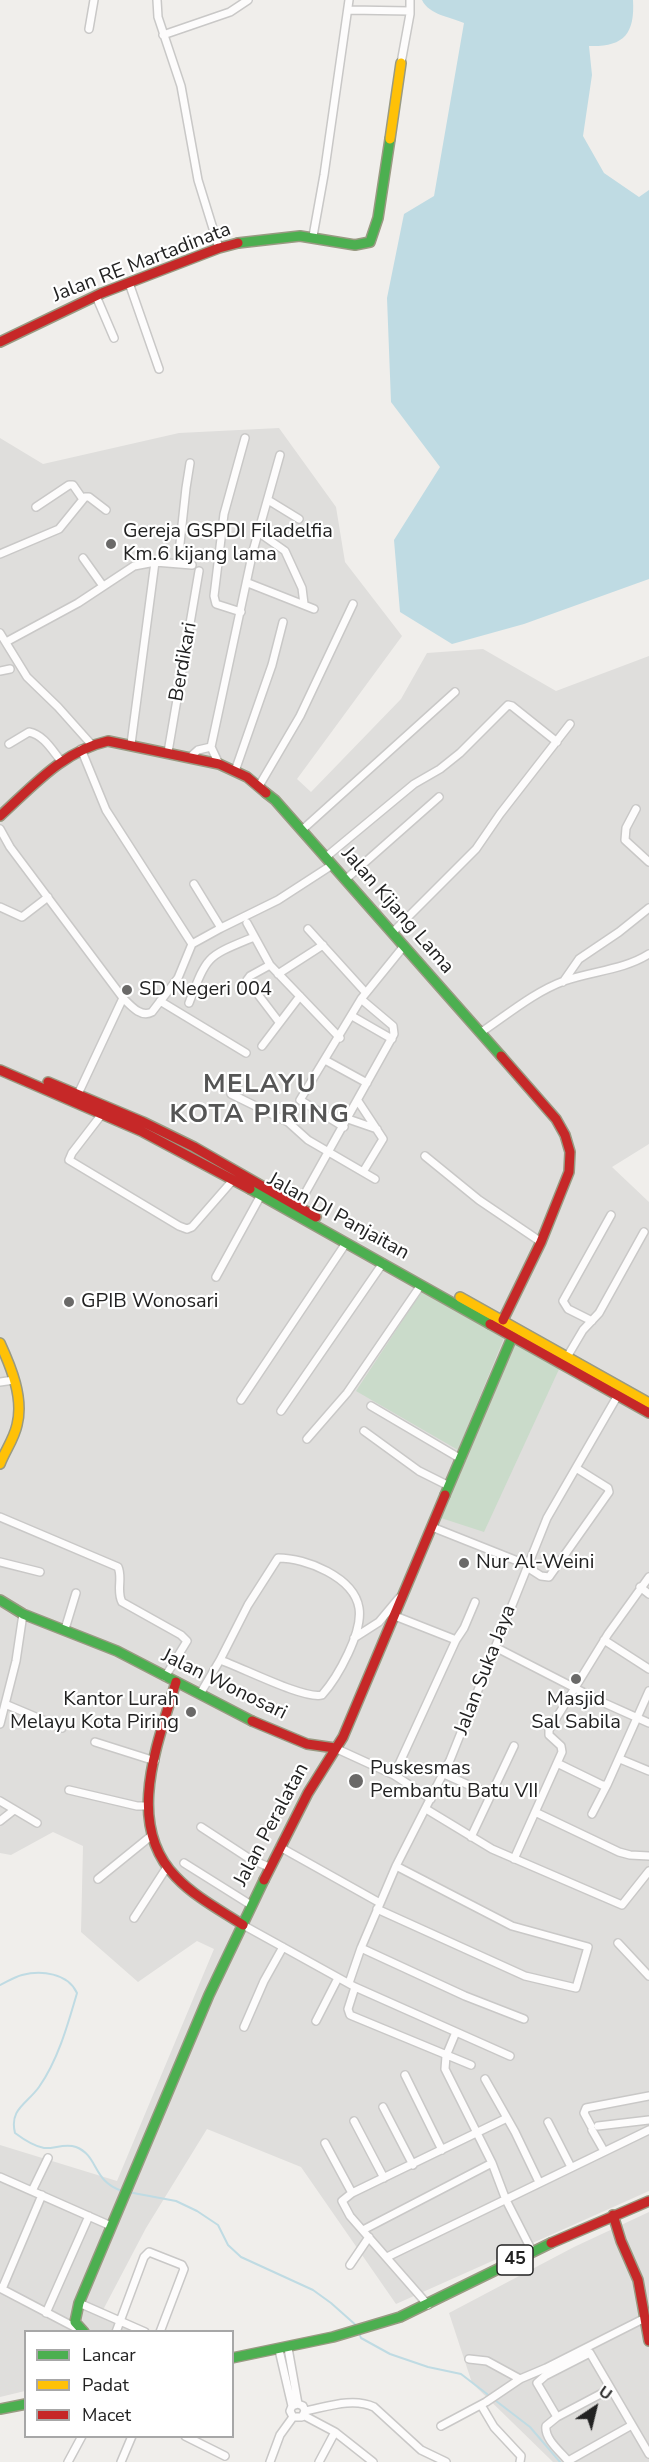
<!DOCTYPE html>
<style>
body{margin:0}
#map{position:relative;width:649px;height:2462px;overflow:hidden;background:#f0eeeb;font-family:"Nunito Sans",sans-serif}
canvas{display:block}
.legend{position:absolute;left:24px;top:2330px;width:210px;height:108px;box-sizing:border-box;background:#fff;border:2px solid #a7a7a7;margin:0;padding:8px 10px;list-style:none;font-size:18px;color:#222}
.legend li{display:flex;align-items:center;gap:12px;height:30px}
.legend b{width:30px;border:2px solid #a7a7a7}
.north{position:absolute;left:565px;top:2378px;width:60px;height:60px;-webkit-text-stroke:4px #fff;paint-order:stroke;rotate:35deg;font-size:16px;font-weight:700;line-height:24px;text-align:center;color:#222}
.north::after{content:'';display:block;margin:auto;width:21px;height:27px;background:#222;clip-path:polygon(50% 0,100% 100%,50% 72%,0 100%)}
</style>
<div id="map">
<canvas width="649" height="2462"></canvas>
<ul class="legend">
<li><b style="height:8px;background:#4caf50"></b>Lancar</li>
<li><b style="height:8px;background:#ffc107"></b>Padat</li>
<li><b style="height:8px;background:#c62828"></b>Macet</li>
</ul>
<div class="north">U</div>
</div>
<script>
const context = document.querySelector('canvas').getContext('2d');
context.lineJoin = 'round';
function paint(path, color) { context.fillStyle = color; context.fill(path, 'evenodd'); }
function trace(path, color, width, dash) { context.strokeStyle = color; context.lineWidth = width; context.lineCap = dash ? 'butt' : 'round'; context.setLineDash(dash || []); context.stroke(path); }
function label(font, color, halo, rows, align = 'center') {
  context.font = font + ' "Nunito Sans",sans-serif'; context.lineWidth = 4.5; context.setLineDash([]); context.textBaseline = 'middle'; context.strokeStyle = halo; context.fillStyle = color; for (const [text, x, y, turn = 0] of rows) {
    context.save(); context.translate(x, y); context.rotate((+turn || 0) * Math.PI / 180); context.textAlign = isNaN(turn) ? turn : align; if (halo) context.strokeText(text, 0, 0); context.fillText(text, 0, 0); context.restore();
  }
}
paint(new Path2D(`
 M 279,428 L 336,507 L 345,562 L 402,636 L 297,779 L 311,792 L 401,699 L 427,653 L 483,649 L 556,691 L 649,656 L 649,1144 L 612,1167 L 649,1202 L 649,2191 L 396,2304 L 301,2167 L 207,2129 L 146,2228 L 103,2310 L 141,2331 L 26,2332 L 25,2391 L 0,2397 L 0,2145 L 117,2181 L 214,1949 L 197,1941 L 138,1982 L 81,1932 L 83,1846 L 53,1832 L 11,1855 L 0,1853 L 0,438 L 43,464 L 179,433 Z
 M 649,2212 L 649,2462 L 553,2462 L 472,2383 L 449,2313 L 574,2247 Z`), '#dfdedc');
paint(new Path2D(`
 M 422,1291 L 504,1338 L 458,1450 L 356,1391 Z
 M 514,1343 L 560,1367 L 484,1532 L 441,1518 Z`), '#cadbca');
paint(new Path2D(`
 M 422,0 L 633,0 C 635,35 623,47 589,46 L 592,75 L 583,136 L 604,173 L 639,197 L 649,190 L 649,579 L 524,624 L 452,644 L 400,612 L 394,540 L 440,467 L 391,402 L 387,298 L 404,214 L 434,196 L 464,23 C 451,17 429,15 422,0 Z`), '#bfdbe3');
trace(new Path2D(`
 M 0,1985 C 7,1982 14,1977 22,1975 C 41,1970 68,1973 77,1993 C 68,2024 58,2060 39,2087 C 27,2104 9,2109 15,2133 C 23,2139 33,2146 44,2148 C 54,2149 65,2143 76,2147 C 99,2156 92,2181 122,2191
 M 128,2192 L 176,2201 L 197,2211 L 218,2225 L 228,2245 L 241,2257 L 313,2290 L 331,2303 L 358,2327
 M 359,2333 L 361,2338 L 390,2354 L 428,2367 L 461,2374 L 530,2427 L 560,2462`), '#bfdbe3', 2);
const street = new Path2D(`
 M 157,0 L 158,17 L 181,86 L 198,180 L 219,248
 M 349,10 L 410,11
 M 89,29 L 94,0
 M 163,35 L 230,12 L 248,0
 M 401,63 L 410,14 L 410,0
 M 313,236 L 324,175 L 349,0
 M 129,283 L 159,369
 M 96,296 L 114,338
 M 268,500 L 299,519
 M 36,507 L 69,485 L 73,485 L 82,498
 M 258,532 L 285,551 L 302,588 L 304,604
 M 0,554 L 59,529 L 85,497 L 89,497 L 106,510
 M 83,558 L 103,586
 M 178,562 L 186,488 L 190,463
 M 248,583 L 314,609
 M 241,612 L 216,604 L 214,596 L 224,514 L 245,438
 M 0,633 L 27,677 L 58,707 L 91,744
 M 6,642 L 78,603 L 134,566 L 155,562 L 192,565
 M 0,671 L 10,669
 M 9,744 L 29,732 C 44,735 52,750 61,761
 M 131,744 L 155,562
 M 211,747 L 253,551 L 280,455
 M 168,752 L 199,571
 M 189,758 L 198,750 L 211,747 L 219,764
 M 235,771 L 272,665 L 283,622
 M 259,786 L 300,716 L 353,604
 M 636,809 L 626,828 L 625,840 L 649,862
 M 0,829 L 10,847 L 123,998 C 131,1006 141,1018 152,1012 L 178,978 L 192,944 L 106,810 L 81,749
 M 302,830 L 455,692
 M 326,857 L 414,784 L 440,769 L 460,753 L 508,705 L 512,706 L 557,742
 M 345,880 L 439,797
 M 0,907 L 22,917 L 48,897
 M 247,923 L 270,965 L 340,1038
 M 221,928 L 278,900 L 332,865
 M 308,929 L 366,993
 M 392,933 L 476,849 L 500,814 L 570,724
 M 192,944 L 221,928 L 194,884
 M 270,965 L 250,976 L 247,980 L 279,1022
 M 278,974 L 323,945
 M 563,982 L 579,959 L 619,932 L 649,908
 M 160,1001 L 246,1053
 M 189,1003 C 208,954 206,957 254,937
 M 352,1016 L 392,1039
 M 480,1033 C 507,1015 534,992 564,981 C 592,971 624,970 649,954
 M 262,1046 L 300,996
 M 325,1060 L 367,1083
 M 78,1094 L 123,998
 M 231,1094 L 288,1122 L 308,1140 L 375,1179
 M 358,1101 L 383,1139 L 363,1172
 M 102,1114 L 72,1153 L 69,1160 L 179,1226 L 187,1229 L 192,1227 L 233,1180
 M 348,1119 L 377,1129
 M 344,1127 L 300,1100 L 361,999 L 404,946
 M 425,1156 L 479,1200 L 541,1242
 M 298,1206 L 394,1034 L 393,1026 L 361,999
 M 216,1277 L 261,1195
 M 592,1321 L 568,1309 L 563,1301 L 611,1215
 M 567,1357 L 583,1330 L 599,1313 L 644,1232
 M 0,1382 L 14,1380
 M 241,1400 L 346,1243
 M 371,1406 L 461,1459
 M 281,1411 L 383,1263
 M 364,1431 L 419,1471 L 449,1486
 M 307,1439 L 347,1393 L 421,1285
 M 0,1517 L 118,1567 C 123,1578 116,1591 122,1602 L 181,1635 L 187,1641 L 165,1677
 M 432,1527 L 520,1562
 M 0,1562 L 40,1572
 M 527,1567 L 541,1576 L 549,1577 L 609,1492 L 608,1488 L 576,1468
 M 640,1587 L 649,1594
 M 65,1629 L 76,1593
 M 354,1638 L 379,1622 L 399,1598
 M 456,1640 L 464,1628 L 475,1602
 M 604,1640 L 649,1669
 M 495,1647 L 602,1702 L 649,1723
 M 200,1694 L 220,1660 C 241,1667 305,1700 322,1695 C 338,1677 363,1632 359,1608 C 354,1577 306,1558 278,1558 L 248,1605 L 220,1660
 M 5,1704 L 62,1728
 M 0,1724 L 16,1661 L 23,1614
 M 95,1742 L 155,1761
 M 335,1748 L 394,1775 L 431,1799
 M 620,1759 L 649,1771
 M 557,1763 L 602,1785 L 607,1785 L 649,1691
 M 444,1774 L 491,1795
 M 394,1775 L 456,1640 L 395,1616
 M 69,1790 L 137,1806 L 149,1806
 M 0,1801 L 37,1823
 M 426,1809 L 492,1849 L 622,1905 L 649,1871
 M 535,1812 L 619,1852 L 630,1855 L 649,1856
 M 592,1814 L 607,1785
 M 0,1821 L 14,1810
 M 201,1827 L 250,1859 L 269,1867
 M 471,1837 L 514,1746
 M 280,1847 L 380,1903
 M 514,1859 L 562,1752 L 561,1746 L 549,1735 L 549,1730 L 608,1634 L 649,1577
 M 184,1863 L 251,1905
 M 98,1879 L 151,1836
 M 377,1909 L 525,1976 L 576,1988 L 588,1947 L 512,1926 L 396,1866
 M 134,1918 L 167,1867
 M 243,1925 L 355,1987 L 510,2056
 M 618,1943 L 649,1976
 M 361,1948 L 465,1996 L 524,2019
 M 349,1983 L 361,1948 L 396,1866 L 450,1760 L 547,1518 L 618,1395
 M 355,1987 L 348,2009 L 350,2015 L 471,2065
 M 316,2021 L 338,1978
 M 244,2027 L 264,1981 L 283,1947
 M 456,2032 L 446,2056 L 445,2069 L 492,2163 L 506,2200 L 532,2251
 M 405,2075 L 442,2150
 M 485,2079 L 515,2132 L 539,2182
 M 383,2107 L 413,2165
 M 354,2121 L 384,2178
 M 548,2122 L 571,2167
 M 591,2126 L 584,2113 L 586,2108 L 649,2096
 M 598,2126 L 649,2120
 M 592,2130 L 604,2151
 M 325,2143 L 352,2193
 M 0,2177 L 111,2226
 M 32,2191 L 48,2158
 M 363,2230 L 492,2163
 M 387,2257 L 649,2130
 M 350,2265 L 369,2237
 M 0,2288 L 80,2330
 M 2,2289 L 42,2195
 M 79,2303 L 145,2332
 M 428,2305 L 350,2216 L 342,2201 L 352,2193 L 507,2118
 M 46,2313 L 89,2216
 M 116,2332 L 144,2257 L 149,2252 L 182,2265 L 184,2269 L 160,2332
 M 288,2348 L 298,2404 L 303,2406 L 305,2411 L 302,2417 L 293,2417 L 290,2411 L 292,2406 L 298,2404
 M 279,2350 L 292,2406
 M 469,2359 L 487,2361 L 520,2379
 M 481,2405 L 494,2427 L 521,2456 L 520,2462
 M 305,2411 C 326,2407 353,2397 374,2407 L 421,2450 L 446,2462
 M 303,2415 L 335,2432 L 373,2462
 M 557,2417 L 537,2383 L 545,2376 L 590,2353 L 649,2454
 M 441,2426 L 486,2402 L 520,2379 L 546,2368 L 645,2318 L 647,2320
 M 185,2436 L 225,2456
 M 568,2461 L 632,2425
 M 68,2462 L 82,2436
 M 121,2462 L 132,2436
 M 270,2462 L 280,2435 L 293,2417
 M 319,2462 L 335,2432
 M 569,2462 C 561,2452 544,2439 546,2426 L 557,2417 L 610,2389`);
const fast = new Path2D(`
 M 238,243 L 300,236 L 355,245 L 370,242 L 378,218 L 390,139
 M 266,793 L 275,800 L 501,1056
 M 250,1189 L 490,1324
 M 445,1495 L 513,1335
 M 0,1600 L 23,1614 L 117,1651 L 252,1721
 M 84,2332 L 75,2322 L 79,2303 L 209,1995 L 264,1880
 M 232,2358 L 333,2337 L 400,2317 L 551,2243
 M 0,2409 L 26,2404`);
const slow = new Path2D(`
 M 390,139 L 401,63
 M 460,1297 L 649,1403
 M 0,1343 C 11,1367 24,1398 17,1425 C 14,1439 5,1451 0,1464`);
const jam = new Path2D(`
 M 0,342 L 102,293 L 219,248 L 238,243
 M 0,816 C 33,786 63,751 108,741 L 219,764 L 247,777 L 266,793
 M 501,1056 L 556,1119 L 565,1135 L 570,1152 L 569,1172 L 541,1242 L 503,1320
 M 0,1070 L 141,1131 L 250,1189
 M 48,1082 L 143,1122 L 194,1147 L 316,1217
 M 490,1324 L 649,1413
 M 176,1682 C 158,1743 124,1824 176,1877 C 195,1897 220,1910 243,1925
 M 252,1721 L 307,1744 L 335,1748
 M 264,1880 L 308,1793 L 343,1737 L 445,1495
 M 613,2215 L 621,2241 L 638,2280 L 649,2341
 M 551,2243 L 649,2201`);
trace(street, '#c9c8c7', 10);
trace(fast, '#999a82', 12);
trace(slow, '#999a82', 12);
trace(jam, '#999a82', 12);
trace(street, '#fdfcfc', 7);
trace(fast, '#4caf50', 9);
trace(slow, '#ffc107', 9);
trace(jam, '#c62828', 9);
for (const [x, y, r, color] of [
 [111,544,6,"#6a6968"],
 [127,990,6,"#6a6968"],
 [69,1302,6,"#6a6968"],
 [464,1563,6,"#6a6968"],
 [576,1679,6,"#6a6968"],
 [191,1712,6,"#6a6968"],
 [356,1781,8,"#6a6968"]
]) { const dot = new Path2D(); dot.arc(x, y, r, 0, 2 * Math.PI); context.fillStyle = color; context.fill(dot); trace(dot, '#fff', 2); }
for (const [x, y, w] of [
 [515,2260,36]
]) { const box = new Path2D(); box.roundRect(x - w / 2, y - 15, w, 30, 4.5); context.fillStyle = '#fff'; context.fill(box); trace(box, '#222', 1.5); }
label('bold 18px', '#222', null, [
 ["45",515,2260]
]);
label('20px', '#222', '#fff', [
 ["Jalan RE Martadinata",142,263,-21],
 ["Berdikari",184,662,-80],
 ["Jalan Kijang Lama",397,911,49],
 ["Jalan DI Panjaitan",338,1217,29],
 ["Jalan Suka Jaya",486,1670,-69],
 ["Jalan Wonosari",224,1685,26],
 ["Jalan Peralatan",272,1825,-62]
]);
label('20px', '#222', '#fff', [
 ["Gereja GSPDI Filadelfia",123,532],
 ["Km.6 kijang lama",123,555],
 ["SD Negeri 004",139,990],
 ["GPIB Wonosari",81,1302],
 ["Nur Al-Weini",476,1563],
 ["Kantor Lurah",179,1700,"right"],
 ["Melayu Kota Piring",179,1723,"right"],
 ["Masjid",576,1700,"center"],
 ["Sal Sabila",576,1723,"center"],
 ["Puskesmas",370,1769],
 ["Pembantu Batu VII",370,1792]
], 'left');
context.letterSpacing = '1.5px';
label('bold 26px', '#555', '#fff', [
 ["MELAYU",260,1086],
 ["KOTA PIRING",260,1116]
]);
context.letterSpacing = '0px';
</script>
